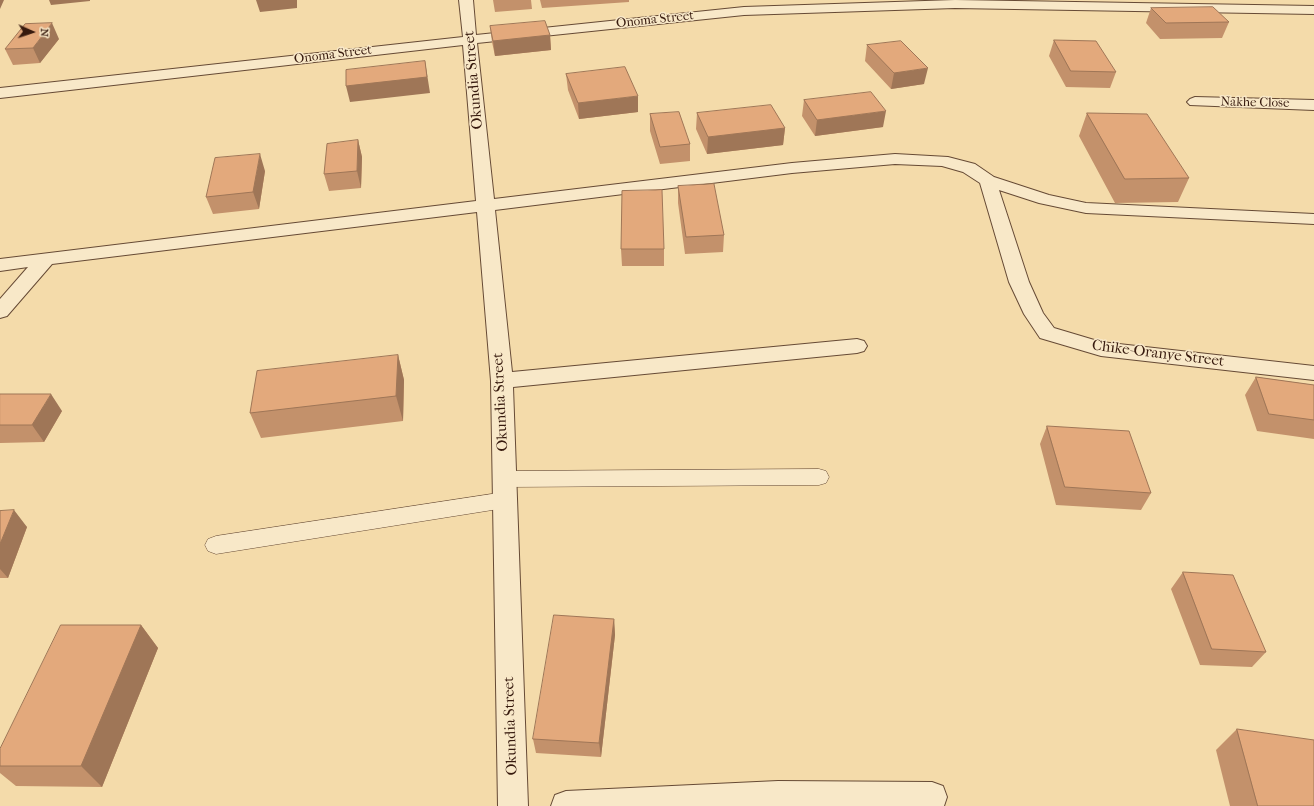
<!DOCTYPE html>
<style>
body{margin:0}
#map{position:relative;width:1314px;height:806px;overflow:hidden;background:#f4dbaa;font-family:"IM FELL French Canon",serif}
canvas{display:block}
.north{position:absolute;left:12px;top:12px;width:40px;height:40px;-webkit-text-stroke:3px #f8e8c8;paint-order:stroke;rotate:93deg;font-size:11px;font-weight:700;line-height:16px;text-align:center;color:#371a0e}
.north::after{content:'';display:block;margin:auto;width:14px;height:18px;background:#371a0e;clip-path:polygon(50% 0,100% 100%,50% 72%,0 100%)}
</style>
<div id="map">
<canvas width="1314" height="806"></canvas>
<div class="north">N</div>
</div>
<script>
const context = document.querySelector('canvas').getContext('2d');
context.lineJoin = 'round';
function trace(path, color, width, dash) { context.strokeStyle = color; context.lineWidth = width; context.lineCap = dash ? 'butt' : 'round'; context.setLineDash(dash || []); context.stroke(path); }
function paint(path, color) { context.fillStyle = color; context.fill(path, 'evenodd'); }
function label(font, color, halo, rows, align = 'center') {
  context.font = font + ' "IM FELL French Canon",serif'; context.lineWidth = 3; context.setLineDash([]); context.textBaseline = 'middle'; context.strokeStyle = halo; context.fillStyle = color; for (const [text, x, y, turn = 0] of rows) {
    context.save(); context.translate(x, y); context.rotate((+turn || 0) * Math.PI / 180); context.textAlign = isNaN(turn) ? turn : align; if (halo) context.strokeText(text, 0, 0); context.fillText(text, 0, 0); context.restore();
  }
}
const lane = new Path2D(`
 M 819,469 L 826,471 L 829,477 L 826,483 L 819,485 L 505,487 L 498,485 L 495,479 L 498,473 L 505,471 Z
 M 505,492 L 512,494 L 515,500 L 512,506 L 505,508 L 216,554 L 208,551 L 205,545 L 208,539 L 216,536 Z`);
const street = new Path2D(`
 M 459,0 L 473,0 L 476,35 L 744,7 L 955,0 L 1314,6 L 1314,14 L 955,8 L 744,15 L 477,43 L 494,199 L 792,163 L 895,154 L 948,157 L 975,164 L 994,177 L 1049,195 L 1086,203 L 1314,214 L 1314,224 L 1086,213 L 1039,203 L 999,190 L 1029,282 L 1043,313 L 1054,328 L 1101,342 L 1314,366 L 1314,380 L 1101,356 L 1040,338 L 1024,314 L 1009,282 L 980,183 L 963,172 L 942,166 L 895,164 L 792,173 L 495,210 L 512,372 L 857,339 L 864,341 L 867,346 L 864,351 L 857,353 L 513,387 L 528,806 L 498,806 L 491,381 L 477,212 L 52,264 L 7,316 L 0,318 L 0,299 L 28,267 L 0,271 L 0,259 L 476,201 L 463,45 L 0,98 L 0,88 L 463,37 Z
 M 1195,97 L 1314,100 L 1314,110 L 1190,105 L 1187,102 L 1190,99 Z
 M 778,781 L 932,782 L 943,786 L 947,797 L 944,806 L 551,806 L 555,795 L 566,791 Z`);
trace(lane, '#664a35', 1);
trace(street, '#664a35', 2);
paint(lane, '#f8e8c8');
paint(street, '#f8e8c8');
paint(new Path2D(`
 M 493,0 L 531,0 L 532,9 L 495,12 Z
 M 540,0 L 629,0 L 629,2 L 542,8 Z
 M 1151,8 L 1229,22 L 1222,38 L 1160,39 L 1146,23 Z
 M 490,26 L 550,35 L 551,50 L 495,56 L 492,42 Z
 M 59,39 L 40,63 L 13,65 L 5,49 Z
 M 1054,40 L 1116,72 L 1110,88 L 1066,87 L 1049,56 Z
 M 867,45 L 924,84 L 891,89 L 865,61 Z
 M 566,74 L 638,112 L 579,119 L 568,90 Z
 M 804,100 L 883,127 L 815,136 L 802,116 Z
 M 697,113 L 785,128 L 783,145 L 707,154 L 696,129 Z
 M 1087,113 L 1189,178 L 1178,202 L 1115,203 L 1079,136 Z
 M 650,114 L 690,144 L 690,161 L 660,164 L 650,131 Z
 M 358,140 L 362,157 L 361,188 L 329,191 L 324,174 Z
 M 265,171 L 259,209 L 213,214 L 206,197 Z
 M 678,186 L 724,235 L 723,252 L 685,254 L 678,203 Z
 M 621,249 L 664,249 L 664,266 L 622,266 Z
 M 398,355 L 404,380 L 403,421 L 261,438 L 250,413 Z
 M 1256,377 L 1314,385 L 1314,439 L 1257,431 L 1245,395 Z
 M 0,394 L 62,411 L 44,442 L 0,443 Z
 M 1047,426 L 1151,493 L 1141,510 L 1056,505 L 1040,444 Z
 M 0,511 L 27,527 L 8,578 L 0,578 Z
 M 1183,572 L 1266,652 L 1252,667 L 1200,665 L 1171,589 Z
 M 614,619 L 615,635 L 601,757 L 536,753 L 533,739 Z
 M 141,625 L 158,648 L 102,787 L 16,786 L 0,773 L 0,749 Z
 M 1237,729 L 1314,806 L 1230,806 L 1216,750 Z`), '#c3916b');
paint(new Path2D(`
 M 0,0 L 4,0 L 0,9 Z
 M 49,0 L 90,0 L 90,1 L 51,5 Z
 M 256,0 L 297,0 L 297,8 L 260,12 Z
 M 52,23 L 59,39 L 40,63 L 33,48 Z
 M 550,35 L 551,50 L 495,56 L 493,41 Z
 M 425,61 L 430,93 L 350,102 L 346,86 Z
 M 928,68 L 924,84 L 891,89 L 894,73 Z
 M 638,96 L 638,112 L 579,119 L 578,103 Z
 M 886,111 L 883,127 L 815,136 L 817,120 Z
 M 785,128 L 783,145 L 707,154 L 708,137 Z
 M 358,140 L 362,157 L 361,188 L 357,171 Z
 M 260,154 L 265,171 L 259,209 L 253,192 Z
 M 398,355 L 404,380 L 403,421 L 396,396 Z
 M 51,394 L 62,411 L 44,442 L 32,425 Z
 M 14,510 L 27,527 L 8,578 L 0,569 L 0,544 Z
 M 614,619 L 615,635 L 601,757 L 599,743 Z
 M 141,625 L 158,648 L 102,787 L 81,766 Z`), '#9f7657');
const building = new Path2D(`
 M 1213,7 L 1229,22 L 1166,23 L 1151,8 Z
 M 545,21 L 550,35 L 493,41 L 490,26 Z
 M 52,23 L 33,48 L 5,49 L 25,24 Z
 M 1054,40 L 1096,41 L 1116,72 L 1071,71 Z
 M 901,41 L 928,68 L 894,73 L 867,45 Z
 M 425,61 L 427,77 L 346,86 L 346,70 Z
 M 625,67 L 638,96 L 578,103 L 566,74 Z
 M 871,92 L 886,111 L 817,120 L 804,100 Z
 M 771,105 L 785,128 L 708,137 L 697,113 Z
 M 679,112 L 690,144 L 660,147 L 650,114 Z
 M 1087,113 L 1147,114 L 1189,178 L 1125,179 Z
 M 358,140 L 357,171 L 324,174 L 327,144 Z
 M 260,154 L 253,192 L 206,197 L 215,158 Z
 M 714,184 L 724,235 L 686,237 L 678,186 Z
 M 662,190 L 664,249 L 621,249 L 622,191 Z
 M 398,355 L 396,396 L 250,413 L 257,371 Z
 M 1256,377 L 1314,385 L 1314,420 L 1269,414 Z
 M 0,394 L 51,394 L 32,425 L 0,425 Z
 M 1047,426 L 1129,431 L 1151,493 L 1065,487 Z
 M 14,510 L 0,544 L 0,511 Z
 M 1183,572 L 1233,575 L 1266,652 L 1212,649 Z
 M 554,615 L 614,619 L 599,743 L 533,739 Z
 M 61,625 L 141,625 L 81,766 L 0,766 L 0,749 Z
 M 1237,729 L 1314,740 L 1314,806 L 1258,806 Z`);
paint(building, '#e3a97c');
trace(building, '#9f7657', 1);
label('13px', '#371a0e', '#f8e8c8', [
 ["Onoma Street",655,20,-6],
 ["Onoma Street",333,55,-7],
 ["Nakhe Close",1255,103,1]
]);
label('15px', '#371a0e', '#f8e8c8', [
 ["Okundia Street",474,80,-95],
 ["Chike-Oranye Street",1158,354,7],
 ["Okundia Street",501,402,-93],
 ["Okundia Street",511,726,-92]
]);
</script>
